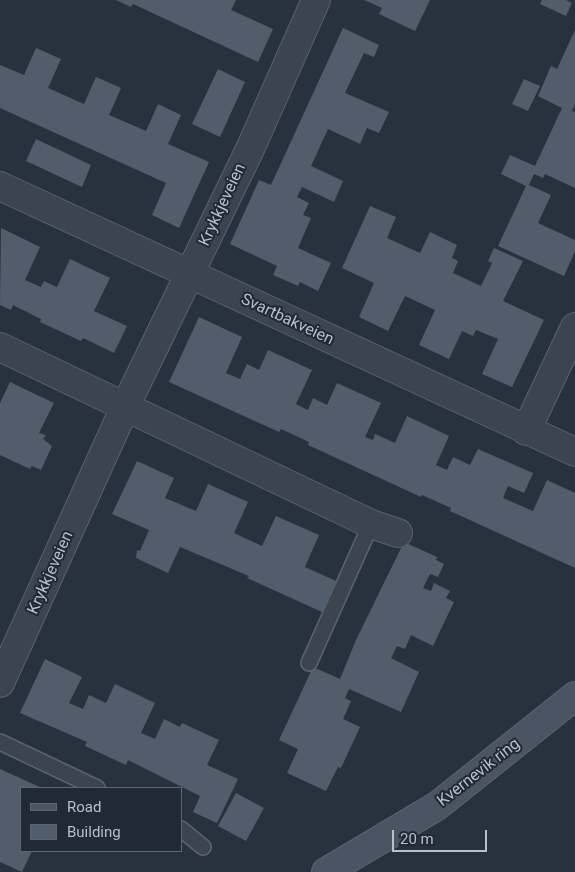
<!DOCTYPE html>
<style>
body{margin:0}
#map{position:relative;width:575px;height:872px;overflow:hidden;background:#28323f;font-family:Roboto,sans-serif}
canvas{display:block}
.legend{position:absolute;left:20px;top:787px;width:162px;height:65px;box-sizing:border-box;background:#212934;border:1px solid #5d6570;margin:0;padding:6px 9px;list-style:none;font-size:15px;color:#b8bfca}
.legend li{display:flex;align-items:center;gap:10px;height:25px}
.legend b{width:25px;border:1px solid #5d6570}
.scale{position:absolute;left:392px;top:830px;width:95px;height:22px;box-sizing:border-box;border:2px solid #b8bfca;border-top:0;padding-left:6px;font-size:15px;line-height:18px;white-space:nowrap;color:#b8bfca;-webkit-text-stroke:4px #212934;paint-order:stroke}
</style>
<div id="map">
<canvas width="575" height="872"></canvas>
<ul class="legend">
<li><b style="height:6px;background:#4a5462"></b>Road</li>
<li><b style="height:14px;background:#515d6a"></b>Building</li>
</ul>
<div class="scale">20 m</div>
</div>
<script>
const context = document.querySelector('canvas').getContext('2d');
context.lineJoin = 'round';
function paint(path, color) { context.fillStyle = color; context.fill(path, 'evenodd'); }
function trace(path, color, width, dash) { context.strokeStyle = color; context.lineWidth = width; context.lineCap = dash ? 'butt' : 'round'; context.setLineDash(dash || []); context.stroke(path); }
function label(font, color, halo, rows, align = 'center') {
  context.font = font + ' Roboto,sans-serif'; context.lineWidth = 4; context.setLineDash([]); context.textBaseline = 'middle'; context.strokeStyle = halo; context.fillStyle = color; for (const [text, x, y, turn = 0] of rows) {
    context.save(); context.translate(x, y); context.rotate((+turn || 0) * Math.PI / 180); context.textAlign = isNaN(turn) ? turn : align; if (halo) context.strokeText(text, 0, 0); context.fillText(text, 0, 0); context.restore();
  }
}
paint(new Path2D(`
 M 116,0 L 236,0 L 231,10 L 273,29 L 258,62 L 133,4 L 131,7 Z
 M 364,0 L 430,0 L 415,31 L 379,14 L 382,8 Z
 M 542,0 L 566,0 L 572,3 L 566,16 L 540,4 Z
 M 343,28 L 379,45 L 374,57 L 364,53 L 345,93 L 389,112 L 379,133 L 367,128 L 360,144 L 328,129 L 311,166 L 343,181 L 334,202 L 302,187 L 297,197 L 309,203 L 303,215 L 311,218 L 298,248 L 331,263 L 318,291 L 300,282 L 298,286 L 273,275 L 277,266 L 230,244 L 259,180 L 271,185 Z
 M 575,30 L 575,104 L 572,111 L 575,112 L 575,188 L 545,174 L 543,178 L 534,174 L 529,185 L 551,195 L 538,223 L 575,240 L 575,251 L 564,276 L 498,246 L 526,186 L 501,174 L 510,155 L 535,166 L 562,108 L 538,96 L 551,66 L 557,69 Z
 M 36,48 L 61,59 L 48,88 L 84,104 L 96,77 L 121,88 L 109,115 L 146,131 L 158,104 L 181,115 L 168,144 L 209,162 L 179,228 L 152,215 L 166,183 L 0,108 L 0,65 L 24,75 Z
 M 218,69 L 245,82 L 220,137 L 192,124 Z
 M 524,79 L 540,86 L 528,111 L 512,104 Z
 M 36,139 L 91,165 L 82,187 L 26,161 Z
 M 370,206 L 396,217 L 387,238 L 420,253 L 430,232 L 457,245 L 452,258 L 458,261 L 453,273 L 481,286 L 492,263 L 488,261 L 494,248 L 523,261 L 503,301 L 544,320 L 512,387 L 482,374 L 498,339 L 476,330 L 473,336 L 462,331 L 449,359 L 419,345 L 435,310 L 405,296 L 388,331 L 359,317 L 374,283 L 342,268 Z
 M 1,228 L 40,247 L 25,280 L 41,287 L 44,281 L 57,287 L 70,259 L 110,278 L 94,311 L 127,326 L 114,353 L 83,338 L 81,341 L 40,322 L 41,319 L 13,305 L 11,310 L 0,305 Z
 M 199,317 L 242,337 L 226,373 L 240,379 L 247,364 L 259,370 L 268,350 L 312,370 L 296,404 L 308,410 L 313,398 L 327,405 L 337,383 L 381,403 L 365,437 L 373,440 L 375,434 L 395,443 L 407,416 L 449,436 L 436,465 L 447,470 L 453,457 L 470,465 L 478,449 L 533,473 L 524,493 L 508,486 L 503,498 L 533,511 L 547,480 L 575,493 L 575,568 L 450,511 L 451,508 L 422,495 L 421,497 L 308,445 L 309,442 L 281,429 L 279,432 L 169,382 Z
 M 10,382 L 54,403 L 39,433 L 46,435 L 43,439 L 52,446 L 41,470 L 32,466 L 30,469 L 0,455 L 0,403 Z
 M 137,461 L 174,478 L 165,498 L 196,511 L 208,484 L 248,502 L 234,533 L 262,546 L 276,516 L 319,535 L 305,567 L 336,581 L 322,612 L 247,578 L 249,576 L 180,547 L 168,573 L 136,558 L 137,550 L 140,551 L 149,530 L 112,514 Z
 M 404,542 L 437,557 L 436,560 L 444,564 L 438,577 L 430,574 L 423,588 L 431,591 L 434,583 L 450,591 L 446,598 L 454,602 L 433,646 L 411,635 L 405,649 L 397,646 L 391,658 L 419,672 L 401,712 L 349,689 L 345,698 L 351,701 L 343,719 L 360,727 L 341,768 L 338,767 L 326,791 L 287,773 L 298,749 L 279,740 L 313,667 L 340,679 L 356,640 Z
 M 45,659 L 82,677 L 69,703 L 83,709 L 89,695 L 106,703 L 115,684 L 155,703 L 141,733 L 155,739 L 164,719 L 180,727 L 182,723 L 219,740 L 207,765 L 238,779 L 217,823 L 193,812 L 200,796 L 128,760 L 126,765 L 85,746 L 87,742 L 20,713 Z
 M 0,769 L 42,788 L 21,788 L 21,851 L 32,851 L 22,872 L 0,862 Z
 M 236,793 L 264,808 L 246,841 L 218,826 Z`), '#515d6a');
const lane = new Path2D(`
 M 309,663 L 371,524
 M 0,742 L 97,788
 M 181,829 L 203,847`);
const street = new Path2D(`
 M 0,186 L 575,452
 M 0,347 L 371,524 L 398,533
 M 526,431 L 575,327
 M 0,683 L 125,407 L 251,147 L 316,0`);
const secondary = new Path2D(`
 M 326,872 L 437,806 L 575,696`);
trace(lane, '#5a626d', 18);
trace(street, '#5a626d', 30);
trace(secondary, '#5a626d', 30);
trace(lane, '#3c444f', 15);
trace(street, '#3c444f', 28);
trace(secondary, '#4a5462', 28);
label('16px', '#b8bfca', '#212934', [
 ["Krykkjeveien",223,205,-65],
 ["Svartbakveien",287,320,25],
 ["Krykkjeveien",51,573,-66],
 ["Kvernevik ring",479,773,-38]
]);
</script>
